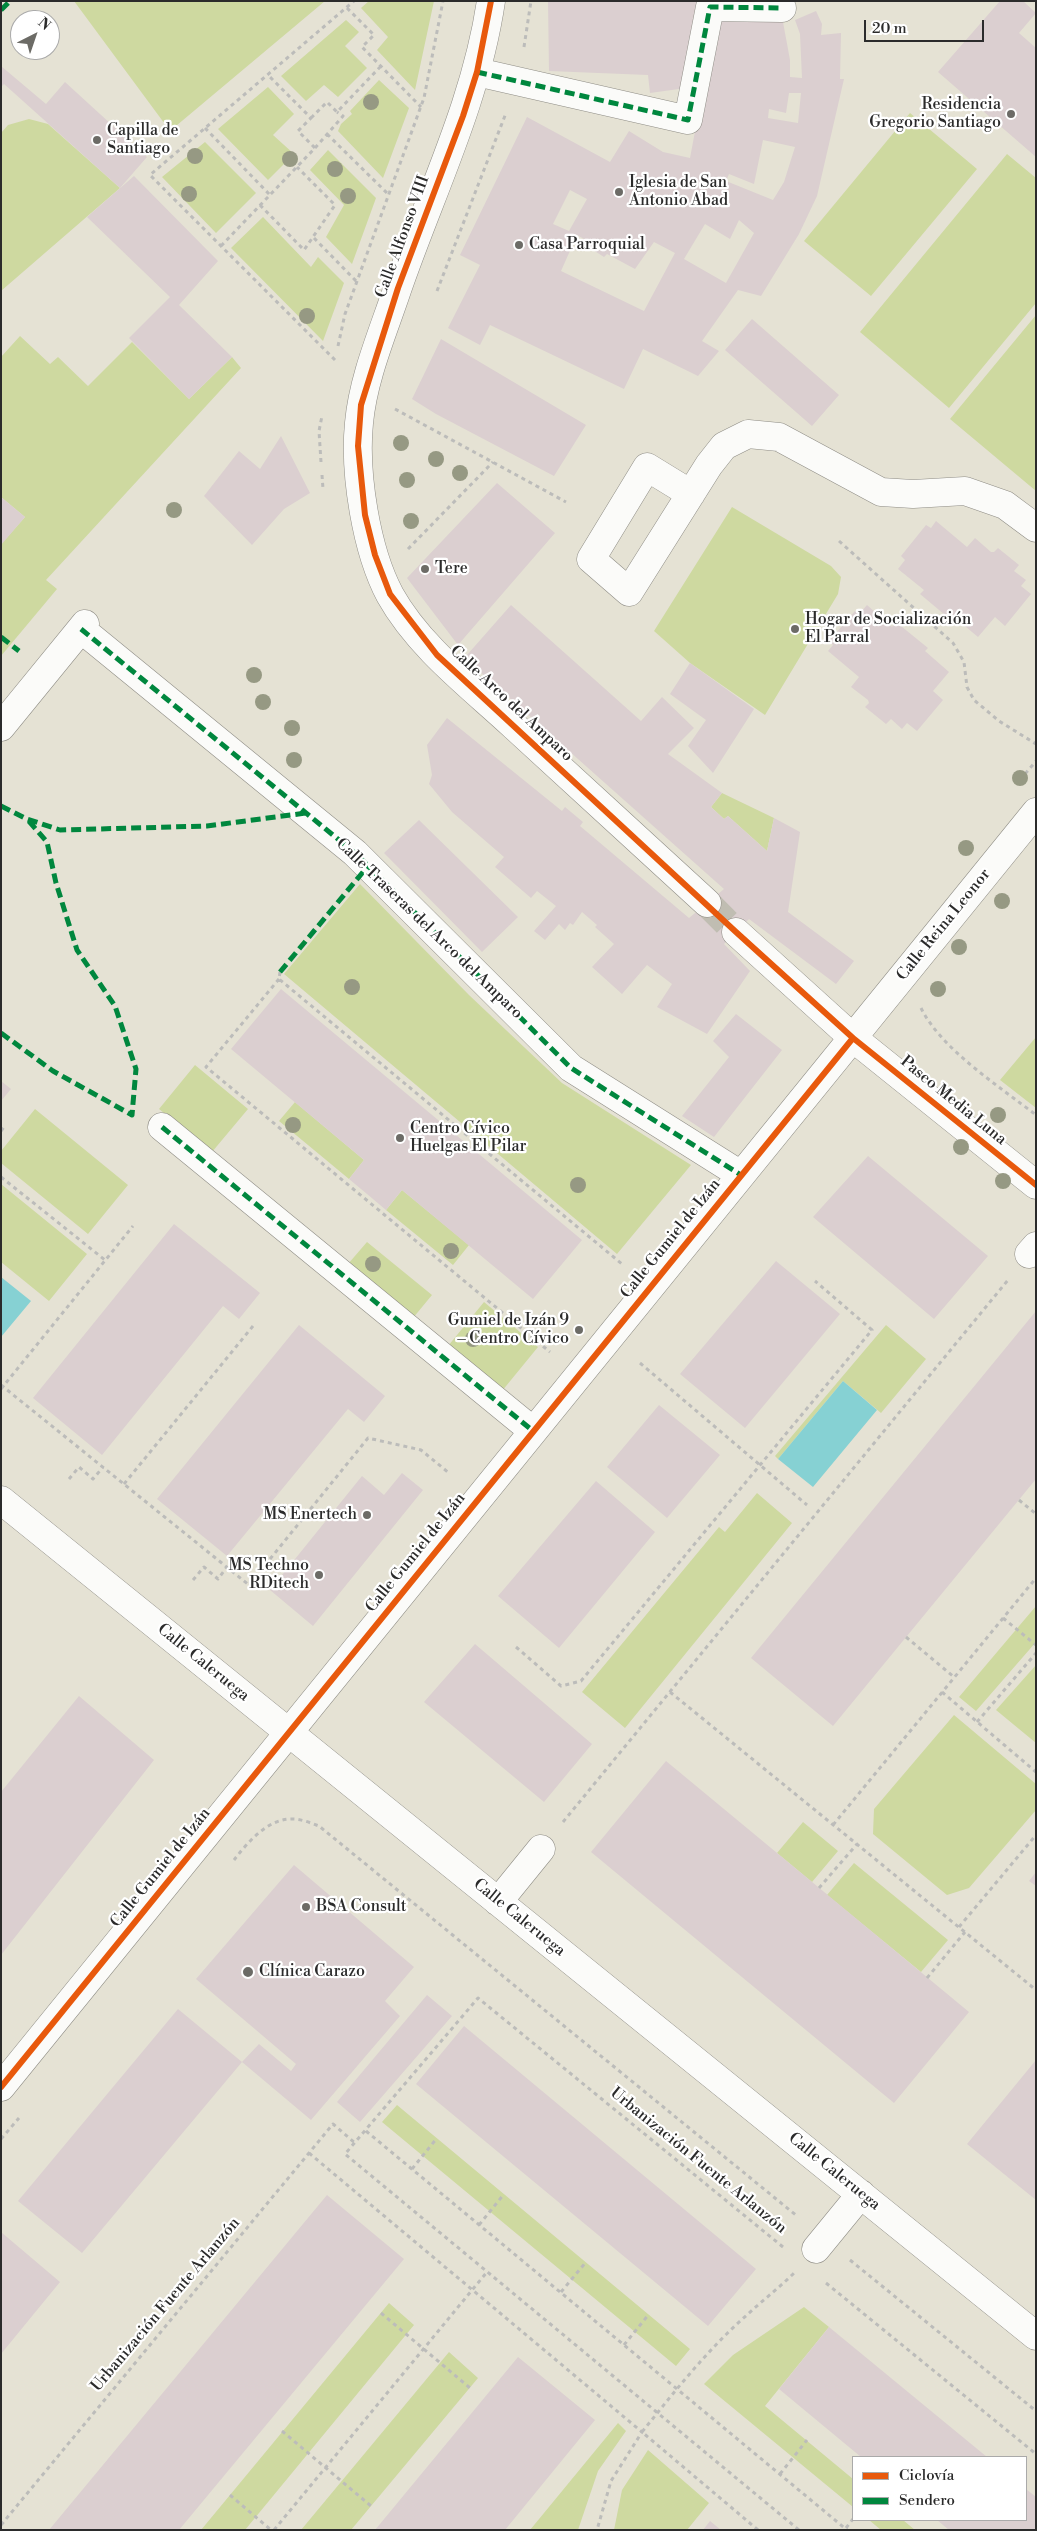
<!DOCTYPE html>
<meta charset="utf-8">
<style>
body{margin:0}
#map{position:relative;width:1037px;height:2531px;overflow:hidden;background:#e5e2d4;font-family:"Libre Bodoni",serif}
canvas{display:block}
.frame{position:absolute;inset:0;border:2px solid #2b2b2b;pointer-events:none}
.legend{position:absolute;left:852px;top:2456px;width:175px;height:65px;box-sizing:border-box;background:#fff;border:1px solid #aaa;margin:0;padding:6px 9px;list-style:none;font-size:15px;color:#2b2b2b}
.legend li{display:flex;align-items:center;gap:10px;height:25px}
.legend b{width:25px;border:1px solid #aaa}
.north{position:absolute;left:10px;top:10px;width:50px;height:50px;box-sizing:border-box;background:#fff;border:1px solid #aaa;border-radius:50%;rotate:41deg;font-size:14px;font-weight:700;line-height:20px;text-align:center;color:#2b2b2b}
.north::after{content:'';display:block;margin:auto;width:18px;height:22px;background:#6c6b66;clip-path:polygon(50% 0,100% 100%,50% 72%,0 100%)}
.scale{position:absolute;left:864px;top:20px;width:120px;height:22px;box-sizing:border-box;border:2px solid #2b2b2b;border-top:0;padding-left:6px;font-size:15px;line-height:18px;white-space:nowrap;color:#2b2b2b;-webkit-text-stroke:4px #fff;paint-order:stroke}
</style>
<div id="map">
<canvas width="1037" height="2531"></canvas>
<div class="frame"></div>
<ul class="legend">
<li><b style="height:6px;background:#e8590c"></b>Ciclovía</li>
<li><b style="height:6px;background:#00873e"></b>Sendero</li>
</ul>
<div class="north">N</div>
<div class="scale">20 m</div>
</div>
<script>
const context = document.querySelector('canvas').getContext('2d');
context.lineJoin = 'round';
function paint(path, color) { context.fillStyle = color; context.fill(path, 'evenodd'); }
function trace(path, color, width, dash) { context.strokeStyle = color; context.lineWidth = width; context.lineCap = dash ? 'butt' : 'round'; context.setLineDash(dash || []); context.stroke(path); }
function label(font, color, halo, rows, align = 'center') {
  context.font = font + ' "Libre Bodoni",serif'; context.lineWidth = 4.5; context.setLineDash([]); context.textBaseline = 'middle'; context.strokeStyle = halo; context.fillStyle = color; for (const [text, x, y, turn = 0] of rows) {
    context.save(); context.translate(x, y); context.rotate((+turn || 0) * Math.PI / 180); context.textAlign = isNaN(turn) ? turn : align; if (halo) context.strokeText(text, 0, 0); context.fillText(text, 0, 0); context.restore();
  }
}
paint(new Path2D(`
 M 74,1 L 325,1 L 170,131 Z
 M 369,1 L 434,1 L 415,90 L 377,50 L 388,37 L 361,8 Z
 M 346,20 L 359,32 L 345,46 L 367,68 L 338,97 L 324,85 L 306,101 L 281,76 Z
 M 379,80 L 409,108 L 383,178 L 338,131 L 341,124 L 352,114 L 350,111 Z
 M 268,87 L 294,114 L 273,135 L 294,154 L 268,180 L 218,129 Z
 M 910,113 L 977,169 L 871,296 L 804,241 Z
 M 29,119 L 48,124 L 120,188 L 1,291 L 1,133 L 8,125 Z
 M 205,142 L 256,193 L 216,233 L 162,177 Z
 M 328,150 L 376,198 L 352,264 L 326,237 L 344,205 L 310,170 Z
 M 1007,154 L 1036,178 L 1036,303 L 949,408 L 860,332 Z
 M 263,217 L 311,267 L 318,257 L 344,283 L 323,341 L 231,248 Z
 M 1036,315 L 1036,491 L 950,419 Z
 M 20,336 L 50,364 L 58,357 L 88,386 L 132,342 L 189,399 L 232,357 L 241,368 L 46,580 L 57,589 L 1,656 L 1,544 L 25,517 L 1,497 L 1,357 Z
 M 732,507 L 831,566 L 841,577 L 838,594 L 765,715 L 690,663 L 654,631 Z
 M 722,793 L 774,818 L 767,851 L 728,816 L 724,819 L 711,807 Z
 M 360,884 L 469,995 L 562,1083 L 691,1165 L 617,1254 L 284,974 Z
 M 1036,1037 L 1036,1108 L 1000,1080 Z
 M 195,1065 L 248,1109 L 212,1152 L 159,1109 Z
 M 295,1102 L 364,1160 L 349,1179 L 279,1121 Z
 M 35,1109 L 128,1185 L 88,1234 L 1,1163 L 1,1151 Z
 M 1,1184 L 87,1254 L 49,1301 L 1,1262 Z
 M 402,1190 L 469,1245 L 453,1265 L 386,1210 Z
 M 367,1242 L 432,1295 L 413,1318 L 348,1264 Z
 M 484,1302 L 538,1347 L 502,1391 L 448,1346 Z
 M 886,1325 L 926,1359 L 881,1413 L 843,1381 L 778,1459 L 775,1456 Z
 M 757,1493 L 792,1523 L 625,1728 L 582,1692 L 719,1527 L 725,1532 Z
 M 1036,1606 L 1036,1642 L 976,1711 L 959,1697 Z
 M 1036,1665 L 1036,1743 L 996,1710 Z
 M 954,1715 L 1036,1784 L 1036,1810 L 969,1888 L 947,1895 L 873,1834 L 874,1809 Z
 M 803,1822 L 838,1851 L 812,1882 L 777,1853 Z
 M 854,1863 L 948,1940 L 921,1972 L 827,1895 Z
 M 397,2105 L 690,2349 L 676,2366 L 382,2122 Z
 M 389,2303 L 414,2325 L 245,2530 L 201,2530 Z
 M 804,2307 L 829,2327 L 765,2406 L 853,2479 L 853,2507 L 704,2384 L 733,2355 Z
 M 449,2352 L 478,2378 L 351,2530 L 301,2530 Z
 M 618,2423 L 626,2431 L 598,2471 L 578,2530 L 530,2530 Z
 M 648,2450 L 709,2503 L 687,2530 L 614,2530 L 622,2490 Z
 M 869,2520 L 903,2520 L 915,2530 L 881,2530 Z`), '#ced9a0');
paint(new Path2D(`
 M 1,1277 L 31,1301 L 1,1337 Z
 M 843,1381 L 877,1410 L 813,1487 L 778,1459 Z`), '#86d1d3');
paint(new Path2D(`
 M 548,1 L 701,1 L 686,88 L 650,93 L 648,75 L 549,71 Z
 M 1000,1 L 1023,1 L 1036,13 L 1019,33 L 1036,48 L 1036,157 L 938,72 Z
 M 816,11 L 822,24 L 821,35 L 841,33 L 840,79 L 844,79 L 817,196 L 799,234 L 761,296 L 738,290 L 702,341 L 719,351 L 698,376 L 643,349 L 624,389 L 490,325 L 480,345 L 448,328 L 480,265 L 460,255 L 527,117 L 610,162 L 629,131 L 663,152 L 690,158 L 716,20 L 783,22 L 790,60 L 790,77 L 802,78 L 800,34 L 795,20 ZM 789,93 L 801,93 L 798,123 L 768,118 L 769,109 L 786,113 ZM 763,140 L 795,147 L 784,182 L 773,200 L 726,181 L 729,174 L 754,184 ZM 570,190 L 587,199 L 569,231 L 553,224 ZM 739,220 L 754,233 L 726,283 L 684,259 L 705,224 L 730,239 ZM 577,235 L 584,239 L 582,243 L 604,257 L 607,254 L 635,269 L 654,242 L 675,253 L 644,311 L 561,271 Z
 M 1,66 L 46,104 L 65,82 L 147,157 L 120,188 L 4,84 L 1,87 Z
 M 134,176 L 218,261 L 179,305 L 232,357 L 189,399 L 129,338 L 170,297 L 87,217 Z
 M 752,319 L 839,395 L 812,426 L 725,350 Z
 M 441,339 L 586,425 L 554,476 L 436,414 L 412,399 Z
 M 281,436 L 310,493 L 284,509 L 252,545 L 204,496 L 239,451 L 260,469 Z
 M 497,483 L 555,533 L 458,645 L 407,578 Z
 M 1,497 L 25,517 L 1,545 Z
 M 936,521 L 967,547 L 975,538 L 991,552 L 994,552 L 998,548 L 1019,565 L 1014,571 L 1026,580 L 1021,586 L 1031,594 L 1005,626 L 995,617 L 978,637 L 954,617 L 951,620 L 920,594 L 924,590 L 898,569 L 905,560 L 901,556 L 926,525 L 931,528 Z
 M 511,605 L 641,721 L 662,697 L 694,728 L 668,754 L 722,793 L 711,807 L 724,819 L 728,816 L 767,851 L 774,818 L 800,832 L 788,912 L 854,961 L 836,984 L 749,919 L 724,944 L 750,971 L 707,1034 L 657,1007 L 672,984 L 647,965 L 622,994 L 592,967 L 614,944 L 595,927 L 597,925 L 582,912 L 573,925 L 570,923 L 565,930 L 559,924 L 545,940 L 534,931 L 556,906 L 537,891 L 531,898 L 495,867 L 504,857 L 452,812 L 429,784 L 432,775 L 427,745 L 447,718 L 562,811 L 565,807 L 583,822 L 580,826 L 689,918 L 724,889 L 478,670 L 467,655 Z
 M 867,605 L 892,627 L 896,622 L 928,648 L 925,651 L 949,672 L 933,691 L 943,700 L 917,731 L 907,723 L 902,729 L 891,719 L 886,724 L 865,707 L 869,703 L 868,700 L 851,687 L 859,677 L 828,651 L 833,645 L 829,641 L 855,611 L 859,614 Z
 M 690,663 L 754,709 L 713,773 L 688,746 L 706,720 L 670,694 Z
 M 419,820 L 518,917 L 482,952 L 384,853 Z
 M 281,989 L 582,1240 L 533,1299 L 402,1190 L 386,1210 L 367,1194 L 349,1179 L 364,1160 L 231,1049 Z
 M 736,1014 L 782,1050 L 714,1137 L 682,1116 L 729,1057 L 713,1041 Z
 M 1,1081 L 11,1089 L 1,1101 Z
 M 868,1156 L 988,1256 L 934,1319 L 813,1217 Z
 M 174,1224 L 260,1293 L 239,1319 L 223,1306 L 102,1455 L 33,1398 Z
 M 776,1261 L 840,1314 L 745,1428 L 680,1374 Z
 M 1036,1311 L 1036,1479 L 833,1726 L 751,1658 Z
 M 299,1325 L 385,1396 L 364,1422 L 348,1409 L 227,1556 L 157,1499 Z
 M 659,1405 L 720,1455 L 667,1518 L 607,1467 Z
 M 402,1473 L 423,1490 L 313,1626 L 270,1590 L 362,1476 L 384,1495 Z
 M 596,1481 L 655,1532 L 559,1648 L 498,1596 Z
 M 475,1644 L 592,1744 L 544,1802 L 424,1702 Z
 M 79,1696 L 154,1760 L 1,1955 L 1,1792 Z
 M 666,1761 L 969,2012 L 894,2103 L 591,1852 Z
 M 294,1865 L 414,1967 L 385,2001 L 400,2016 L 311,2120 L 242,2062 L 259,2044 L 291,2071 L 296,2064 L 196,1979 Z
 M 1036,1872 L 1036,1886 L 1029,1881 Z
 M 427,1995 L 452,2016 L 360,2122 L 337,2102 Z
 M 178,2009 L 242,2062 L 82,2253 L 18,2201 Z
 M 464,2026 L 756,2269 L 708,2326 L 416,2084 Z
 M 1036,2060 L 1036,2200 L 967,2144 Z
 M 327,2195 L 404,2259 L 179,2530 L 49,2530 Z
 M 1,2232 L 60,2282 L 1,2354 Z
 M 829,2327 L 987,2457 L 861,2457 L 779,2389 Z
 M 518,2357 L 595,2420 L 505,2530 L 375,2530 Z
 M 1026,2489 L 1036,2497 L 1036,2530 L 949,2530 L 937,2520 L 1026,2520 Z
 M 710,2521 L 721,2530 L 703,2530 Z`), '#dbcfd0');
trace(new Path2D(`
 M 707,903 L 736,932`), '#c0bdb2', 28, [28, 14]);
const minor = new Path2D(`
 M 491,1 C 476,103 430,194 397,290 C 383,332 363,378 359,423 C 354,473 366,550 390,595 C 419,647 471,686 514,726 C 578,785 643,844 707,903
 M 477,72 L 688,120 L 710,7 L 782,8
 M 691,494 L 647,467 L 591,559 L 629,592 L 709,465 L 724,446 L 748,434 L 779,437 L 881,492 L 913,494 L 965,491 L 1005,505 L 1036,528
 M 81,629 L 355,853 L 571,1068 L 741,1175
 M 1,727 L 85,624
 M 736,932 L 853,1038 L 1036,1185
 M 162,1127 L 533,1431
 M 1029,1254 L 1036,1246
 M 1,1500 L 1036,2336
 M 498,1902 L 541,1849
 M 1,2087 L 1036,812
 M 816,2249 L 861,2194`);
trace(minor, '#8e8c85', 29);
trace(new Path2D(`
 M 347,8 L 374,35 L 362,47 L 421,107
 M 524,47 L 531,1
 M 311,118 L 327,102 L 337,112 L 381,66
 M 205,128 L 270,195
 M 327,134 L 388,194
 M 315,148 L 343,116 L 337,112
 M 260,205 L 304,250 L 335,205 L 297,167
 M 314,238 L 357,282
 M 221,246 L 315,148 L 298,131 L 311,118 L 268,75
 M 437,291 L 506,113
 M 338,346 L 345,314 L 424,98 L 443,1
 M 335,360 L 150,175 L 354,1
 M 395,409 L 566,502
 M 321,462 L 319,431 L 322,416
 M 322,475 L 323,489
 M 839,541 L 953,643 L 964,662 L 967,687 L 974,700 L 999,721 L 1036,744
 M 408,549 L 493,462
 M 1020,780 L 1036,761
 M 280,972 L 279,979 L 622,1264
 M 279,979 L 206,1067 L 550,1352
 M 921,1008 C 941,1049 1000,1087 1036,1115
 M 1,1131 L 4,1127
 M 1,1177 L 105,1260
 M 640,1363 L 807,1505
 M 1,1385 L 249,1585 L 368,1438 L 421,1450 L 449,1473
 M 1,1389 L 133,1226
 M 69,1479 L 79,1467 L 93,1479 L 103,1467
 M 124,1484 L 253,1326
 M 1019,1500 L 1036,1514
 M 193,1580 L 204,1567 L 218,1579 L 227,1567
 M 1003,1618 L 1036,1645
 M 906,1637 L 954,1677
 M 516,1647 L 561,1686 L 581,1681 L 872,1330 L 815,1281
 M 670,1692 L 1036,1990
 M 942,1692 L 1036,1772
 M 977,1722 L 1036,1653
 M 563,1822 L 1008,1280
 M 833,1825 L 1036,1578
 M 234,1860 C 248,1842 268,1818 293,1819 C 301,1819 311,1823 319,1826 L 797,2216
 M 819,1888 L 857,1844
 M 959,1927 L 1036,1835
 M 927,1978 L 965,1932
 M 366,2131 L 847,2530
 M 1,2139 L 19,2118
 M 309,2153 L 642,2432 L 611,2481 L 597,2530
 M 412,2169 L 437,2138
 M 479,2225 L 504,2194
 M 783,2247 L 478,1998 L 345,2154 L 799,2530
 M 850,2260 L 1036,2411
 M 826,2283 L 1036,2454
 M 561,2292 L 586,2262
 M 381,2313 L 470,2388
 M 624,2345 L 649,2314
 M 282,2431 L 371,2506
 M 780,2474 L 807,2440
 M 230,2495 L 271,2530
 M 1,2525 L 333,2124 L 355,2143
 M 846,2528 L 853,2519
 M 274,2530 L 487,2272
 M 758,2530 L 642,2432 C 675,2391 708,2349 748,2314 C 763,2300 779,2288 794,2273`), '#bcbcba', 3, [4, 4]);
trace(minor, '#fbfbf9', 28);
trace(new Path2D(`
 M 1,10 L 10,1
 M 477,72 L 688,120 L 710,7 L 782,8
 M 81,629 L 355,853 L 571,1068 L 741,1175
 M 1,637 L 19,651
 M 1,806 L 27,819 L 60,830 L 207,826 L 306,813
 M 280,972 L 368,866
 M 1,1033 L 53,1071 L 132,1115 L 136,1069 L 115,1006 L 77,950 L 56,883 L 47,842 L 27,819
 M 162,1127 L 533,1431`), '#00873e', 5, [10, 5]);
trace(new Path2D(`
 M 491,1 L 477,72 L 463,116 L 398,288 L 361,405 L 358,446 L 365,515 L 375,555 L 390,594 L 437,655 L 736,932 L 853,1038 L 1036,1185
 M 1,2087 L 853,1038`), '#e8590c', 6);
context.fillStyle = '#969983';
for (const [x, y] of [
 [371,102],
 [195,156],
 [290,159],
 [335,169],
 [189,194],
 [348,196],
 [307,316],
 [401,443],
 [436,459],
 [460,473],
 [407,480],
 [174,510],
 [411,521],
 [254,675],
 [263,702],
 [292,728],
 [294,760],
 [1020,778],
 [966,848],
 [1002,901],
 [959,947],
 [352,987],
 [938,989],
 [998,1115],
 [293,1125],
 [961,1147],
 [1003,1181],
 [578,1185],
 [451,1251],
 [373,1264],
 [473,1339]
]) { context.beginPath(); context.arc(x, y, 8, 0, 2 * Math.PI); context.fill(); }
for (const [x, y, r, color] of [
 [1011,114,5,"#6c6b66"],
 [97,140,5,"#6c6b66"],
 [619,192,5,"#6c6b66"],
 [519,245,5,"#6c6b66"],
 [425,569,5,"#6c6b66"],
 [795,629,5,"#6c6b66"],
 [400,1138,5,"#6c6b66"],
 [579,1330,5,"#6c6b66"],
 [367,1515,5,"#6c6b66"],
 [319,1575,5,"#6c6b66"],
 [306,1907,5,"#6c6b66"],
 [248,1972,6,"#6c6b66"]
]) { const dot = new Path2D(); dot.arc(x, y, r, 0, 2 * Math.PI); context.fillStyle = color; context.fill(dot); trace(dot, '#fff', 2); }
label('16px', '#2b2b2b', '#fff', [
 ["Residencia",1001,105,"right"],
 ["Gregorio Santiago",1001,123,"right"],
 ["Capilla de",107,131],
 ["Santiago",107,149],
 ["Iglesia de San",629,183],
 ["Antonio Abad",629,201],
 ["Casa Parroquial",529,245],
 ["Tere",435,569],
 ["Hogar de Socialización",805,620],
 ["El Parral",805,638],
 ["Centro Cívico",410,1129],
 ["Huelgas El Pilar",410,1147],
 ["Gumiel de Izán 9",569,1321,"right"],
 ["– Centro Cívico",569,1339,"right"],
 ["MS Enertech",357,1515,"right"],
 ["MS Techno",309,1566,"right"],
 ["RDitech",309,1584,"right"],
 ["BSA Consult",316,1907],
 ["Clínica Carazo",259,1972]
], 'left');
label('16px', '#2b2b2b', '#fff', [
 ["Calle Alfonso VIII",403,237,-70],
 ["Calle Arco del Amparo",511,704,43],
 ["Calle Reina Leonor",944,925,-51],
 ["Calle Traseras del Arco del Amparo",429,929,44],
 ["Paseo Media Luna",953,1101,39],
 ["Calle Gumiel de Izán",671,1239,-51],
 ["Calle Gumiel de Izán",416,1553,-51],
 ["Calle Caleruega",203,1663,39],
 ["Calle Gumiel de Izán",161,1868,-51],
 ["Calle Caleruega",519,1918,39],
 ["Urbanización Fuente Arlanzón",698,2161,39],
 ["Calle Caleruega",834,2172,39],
 ["Urbanización Fuente Arlanzón",166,2305,-50]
]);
</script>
